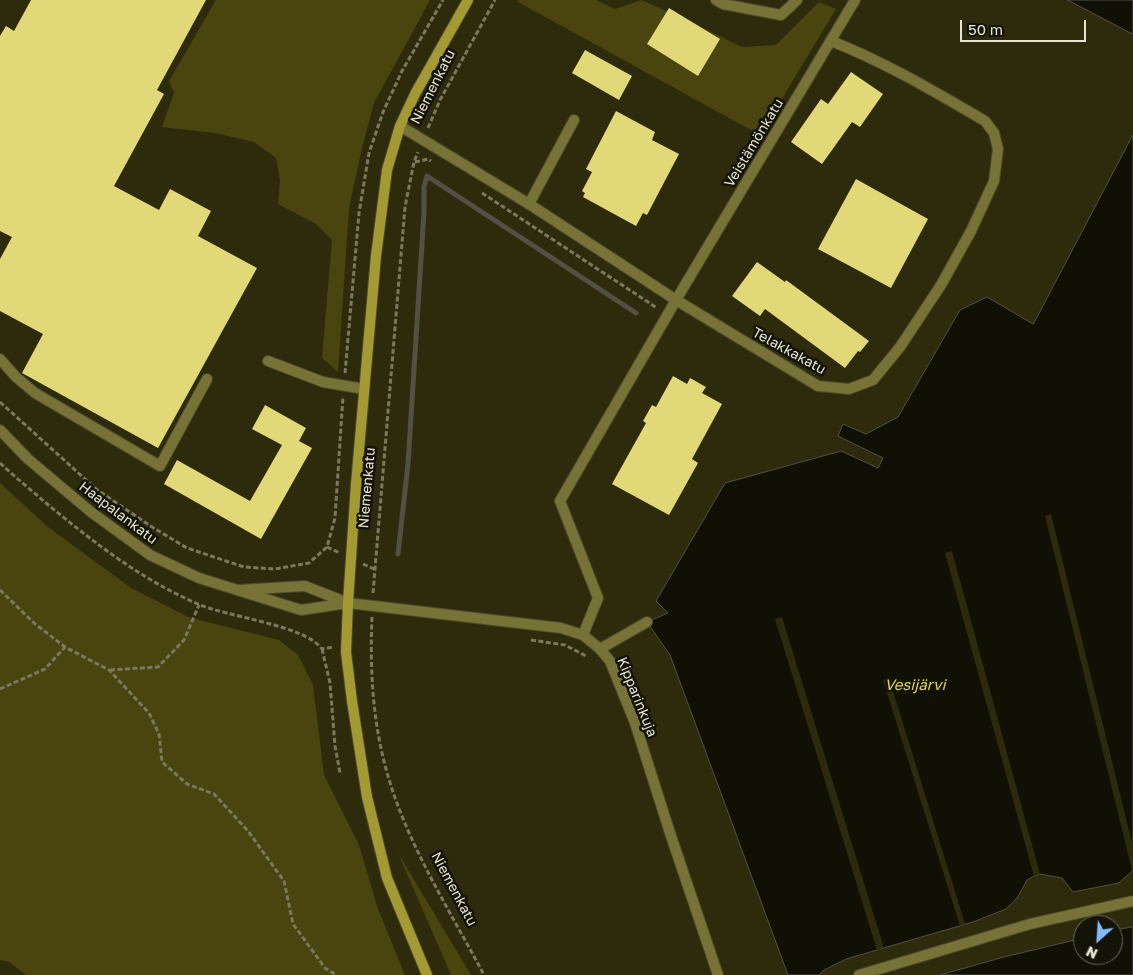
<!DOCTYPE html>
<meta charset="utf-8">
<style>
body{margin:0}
#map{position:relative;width:1133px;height:975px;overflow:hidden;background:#2e2b0d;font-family:"Golos Text",sans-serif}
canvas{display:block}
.north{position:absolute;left:1073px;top:915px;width:50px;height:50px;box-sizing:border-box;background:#141307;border:1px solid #686759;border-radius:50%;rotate:206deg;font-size:14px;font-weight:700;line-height:20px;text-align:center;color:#e6e5d4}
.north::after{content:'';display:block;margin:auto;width:18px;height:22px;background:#86bbfb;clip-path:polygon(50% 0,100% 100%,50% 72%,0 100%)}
.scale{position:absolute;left:960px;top:20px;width:126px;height:22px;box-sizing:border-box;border:2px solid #e6e5d4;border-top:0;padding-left:6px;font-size:15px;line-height:18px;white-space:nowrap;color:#e6e5d4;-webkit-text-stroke:4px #141307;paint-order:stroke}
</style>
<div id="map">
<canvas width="1133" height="975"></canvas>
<div class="north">N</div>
<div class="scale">50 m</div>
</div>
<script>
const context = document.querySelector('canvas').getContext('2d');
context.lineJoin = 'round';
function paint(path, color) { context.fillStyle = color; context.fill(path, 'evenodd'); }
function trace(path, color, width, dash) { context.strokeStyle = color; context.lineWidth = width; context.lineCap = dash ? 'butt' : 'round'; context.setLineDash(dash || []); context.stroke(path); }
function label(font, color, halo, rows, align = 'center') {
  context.font = font + ' "Golos Text",sans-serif'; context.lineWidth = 5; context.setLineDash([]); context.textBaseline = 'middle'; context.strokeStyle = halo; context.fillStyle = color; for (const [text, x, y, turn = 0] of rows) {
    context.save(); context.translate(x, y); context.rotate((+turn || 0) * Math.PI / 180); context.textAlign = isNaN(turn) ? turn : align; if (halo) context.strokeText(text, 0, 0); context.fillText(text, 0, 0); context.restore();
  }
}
paint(new Path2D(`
 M 216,0 L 430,0 L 374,103 L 362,148 L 349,208 L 338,372 L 322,358 L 332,240 L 316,224 L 278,204 L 280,180 L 276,158 L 254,142 L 215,133 L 162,127 L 174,93 L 169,81 Z
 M 519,0 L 596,0 L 615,9 L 641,0 L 678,16 L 742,47 L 776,45 L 819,2 L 836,9 L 760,135 L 518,2 Z
 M 0,483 L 48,527 L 131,588 L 188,617 L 279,640 L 298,655 L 313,685 L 324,775 L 359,845 L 378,909 L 405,975 L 26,975 L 9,962 L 0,960 Z
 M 398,853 L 471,975 L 451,975 Z`), '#4a440e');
const water = new Path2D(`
 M 1068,0 L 1133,0 L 1133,34 Z
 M 1133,135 L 1133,870 L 1119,883 L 1073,892 L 1062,878 L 1040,874 L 1034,876 L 1027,880 L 1017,898 L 1006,909 L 973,922 L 846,959 L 824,970 L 819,975 L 788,975 L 670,655 L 647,622 L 668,613 L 656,601 L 725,483 L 841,451 L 878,468 L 883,458 L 838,436 L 843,424 L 866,434 L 898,417 L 960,310 L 987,297 L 1033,324 Z
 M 1133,927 L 1133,975 L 940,975 L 1004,957 L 1083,938 L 1083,955 L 1113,955 L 1113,931 Z`);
paint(water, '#111004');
trace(water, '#515042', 1);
paint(new Path2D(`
 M 1051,514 L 1133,847 L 1132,870 L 1045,516 Z
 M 952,551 L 1040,874 L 1034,876 L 945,553 Z
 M 782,617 L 884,948 L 877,950 L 775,619 Z
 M 889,678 L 965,924 L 960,926 L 883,680 Z`), '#2e2b0d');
trace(new Path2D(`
 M 398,554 L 408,464 L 424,212 L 424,187 L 427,176 L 636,313`), '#515042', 5);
paint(new Path2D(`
 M 31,0 L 206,0 L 157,90 L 164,94 L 114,186 L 159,210 L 170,189 L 211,211 L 198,236 L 257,268 L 158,448 L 22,373 L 43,334 L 0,311 L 0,259 L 12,237 L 0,231 L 0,36 L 6,26 L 14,31 Z
 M 669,8 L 720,39 L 698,76 L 647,44 Z
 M 585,50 L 632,76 L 619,100 L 572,73 Z
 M 851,72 L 883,94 L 860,127 L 852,122 L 822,164 L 791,142 L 821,99 L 828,104 Z
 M 616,111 L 655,132 L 652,140 L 679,154 L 647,215 L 643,213 L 636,226 L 583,197 L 585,193 L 582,191 L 592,172 L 586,169 Z
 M 856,179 L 928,219 L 891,288 L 818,249 Z
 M 757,262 L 785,282 L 786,280 L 869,341 L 860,352 L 858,351 L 845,368 L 765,309 L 760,316 L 732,296 Z
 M 673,376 L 687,384 L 690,378 L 706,387 L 702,393 L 722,404 L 692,459 L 698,463 L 669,515 L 612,484 L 646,423 L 643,421 L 652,405 L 656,407 Z
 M 265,405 L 306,428 L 299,441 L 312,448 L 261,539 L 164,484 L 177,460 L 250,501 L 282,445 L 252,429 Z`), '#e1d878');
const lane = new Path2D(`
 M 716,0 L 723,4 L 781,15 L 797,0
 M 529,204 L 574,120
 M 0,359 L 16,377 L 35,393 L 160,466 L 207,379
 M 268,361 L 323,382 L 364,389
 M 583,635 L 598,598 L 560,501 L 676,300
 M 600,649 L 647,622
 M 859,975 L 1030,924 L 1133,901`);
const street = new Path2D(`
 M 400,126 L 529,204 L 676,300 L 818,386 L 849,389 L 873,380 L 900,347 L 941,285 L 971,231 L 994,181 L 998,149 L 994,133 L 985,121 C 935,92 885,62 831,41
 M 676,300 L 855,0
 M 0,430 L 28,459 L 91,512 L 150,555 L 199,578 L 301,610 L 348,603
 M 238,590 L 305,586 L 348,603 L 561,628 L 583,635 L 600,649 L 610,661 L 635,723 L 670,833 L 718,975`);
const secondary = new Path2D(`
 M 427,975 L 387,878 L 367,797 L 352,701 L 346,652 L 348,603 L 356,484 L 376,256 L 387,170 L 400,126 L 415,94 L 468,0`);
trace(lane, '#4b492d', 12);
trace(street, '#4b492d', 12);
trace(secondary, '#4b492d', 12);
trace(new Path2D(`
 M 428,128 L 440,100 L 495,0
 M 415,162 L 428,159 L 431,161
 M 482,193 L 657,308
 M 345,373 L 359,213 L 369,153 L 383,112 L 402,71 L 443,0
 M 0,402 L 96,489 L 152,527 L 187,548 L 244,567 L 275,569 L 309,563 L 327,547 L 335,518 L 343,396
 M 0,463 C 15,477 31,490 46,503 C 93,542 142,580 198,604 C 227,617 305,625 322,649 L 333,647
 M 327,547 L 340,553
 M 363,564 L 374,569
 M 0,590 L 34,623 L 65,647 L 109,670 L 149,713 L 159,734 L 162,762 L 187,784 L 214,794 L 248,831 L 284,881 L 293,924 L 325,968 L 336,975
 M 373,593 L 405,207 L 414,162 L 418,152
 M 372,617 C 370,664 372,711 383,757 C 401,835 447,905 484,975
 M 531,640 L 565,645 L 586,656
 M 322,649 L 330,683 L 335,746 L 340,773
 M 110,670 L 158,667 L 184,640 L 199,605
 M 0,689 L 45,669 L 65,647`), '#7a785f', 3, [5, 2.5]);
trace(lane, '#777236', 10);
trace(street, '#777236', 10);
trace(secondary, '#a39a33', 10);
label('14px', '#e6e5d4', '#141307', [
 ["Niemenkatu",433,87,-63],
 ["Veistämönkatu",754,143,-59],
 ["Telakkakatu",789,351,29],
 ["Niemenkatu",367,488,-85],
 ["Haapalankatu",118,513,37],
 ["Kipparinkuja",637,697,68],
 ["Niemenkatu",454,889,62]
]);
label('italic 15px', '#e0d452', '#141307', [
 ["Vesijärvi",915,685]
]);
</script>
